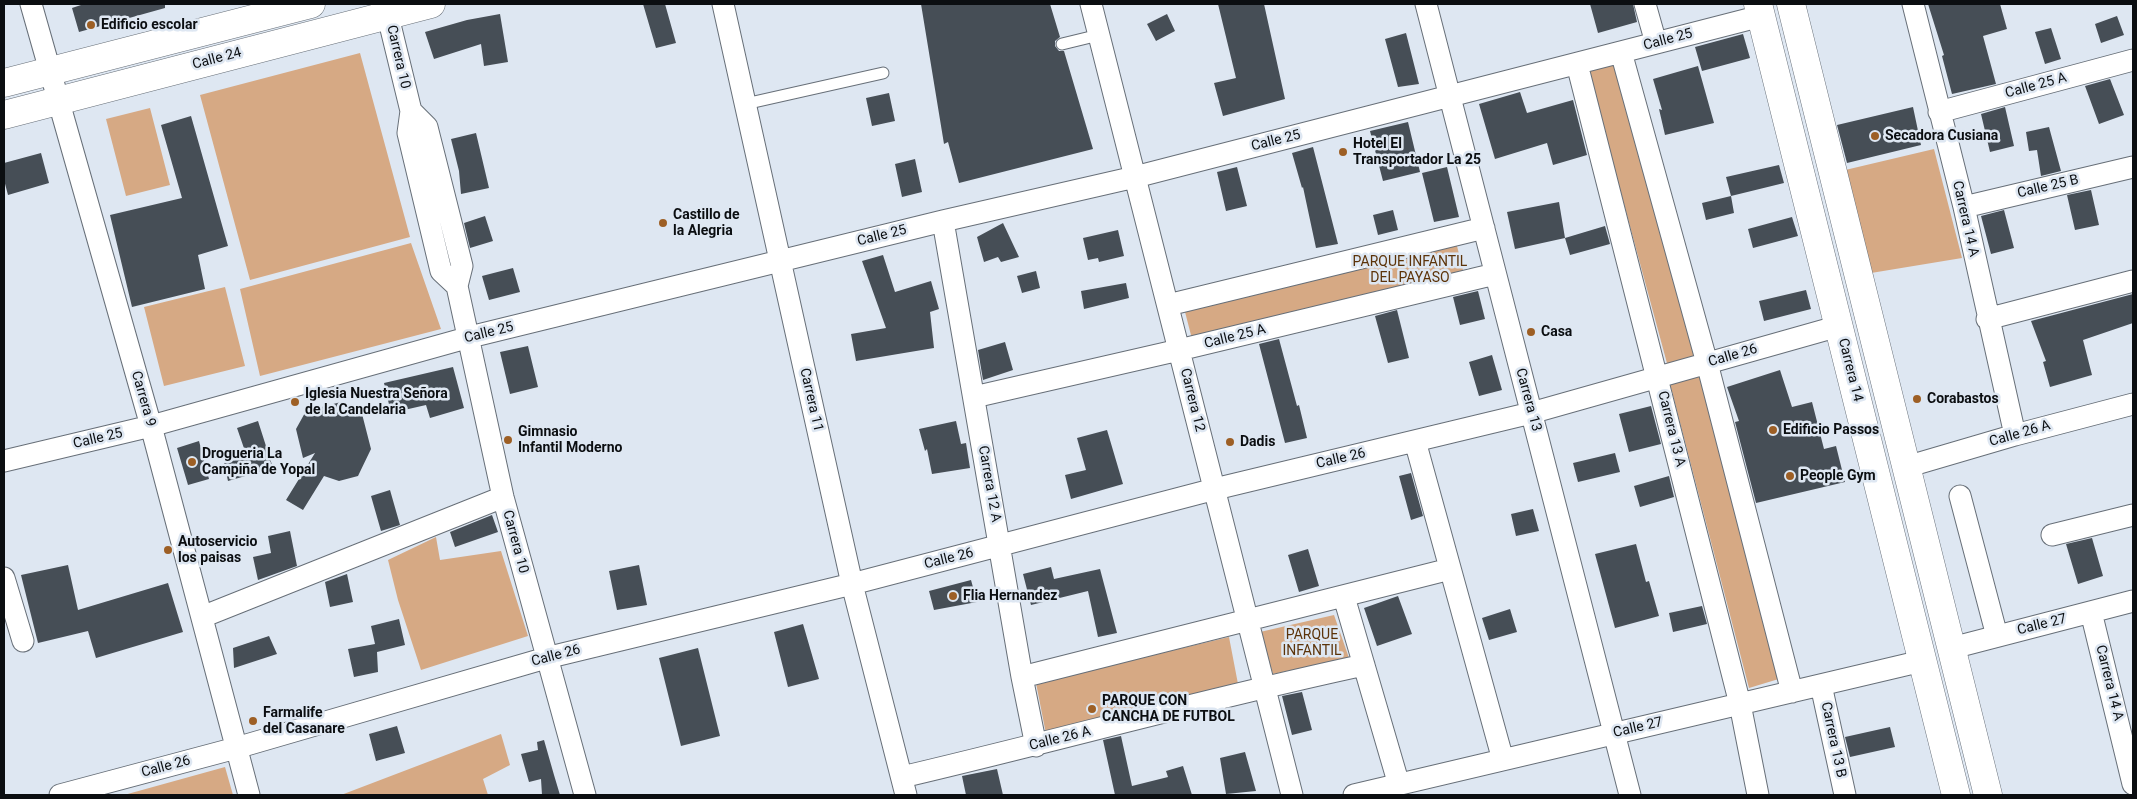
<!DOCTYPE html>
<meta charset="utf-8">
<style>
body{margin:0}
#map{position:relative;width:2137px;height:799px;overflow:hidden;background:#dee7f2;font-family:Roboto,sans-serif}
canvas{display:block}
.frame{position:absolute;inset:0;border:5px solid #0b0e11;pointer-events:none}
</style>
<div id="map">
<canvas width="2137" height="799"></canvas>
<div class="frame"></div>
</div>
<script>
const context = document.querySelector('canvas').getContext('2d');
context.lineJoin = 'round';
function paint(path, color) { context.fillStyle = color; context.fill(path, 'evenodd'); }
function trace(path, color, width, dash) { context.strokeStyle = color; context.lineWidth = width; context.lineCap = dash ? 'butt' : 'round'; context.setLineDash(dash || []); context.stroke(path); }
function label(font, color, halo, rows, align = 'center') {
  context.font = font + ' Roboto,sans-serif'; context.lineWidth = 5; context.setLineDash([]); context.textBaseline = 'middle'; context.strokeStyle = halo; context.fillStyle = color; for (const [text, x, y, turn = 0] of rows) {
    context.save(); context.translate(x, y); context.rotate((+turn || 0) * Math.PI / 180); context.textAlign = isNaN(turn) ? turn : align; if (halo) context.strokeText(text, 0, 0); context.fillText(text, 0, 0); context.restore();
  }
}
paint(new Path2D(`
 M 360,53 L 410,237 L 250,280 L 200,95 Z
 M 1618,59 L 1701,358 L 1668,367 L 1587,67 Z
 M 150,108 L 170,185 L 126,196 L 106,119 Z
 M 1934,149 L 1962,258 L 1865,274 L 1841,171 Z
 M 1456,242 L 1464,274 L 1192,339 L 1184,308 Z
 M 411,243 L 441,329 L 260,376 L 240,289 Z
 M 225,287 L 245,366 L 164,386 L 144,307 Z
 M 1702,375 L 1782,678 L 1749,688 L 1670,384 Z
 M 436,537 L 440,560 L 501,551 L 528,636 L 421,670 L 398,600 L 388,560 Z
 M 1334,615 L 1349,658 L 1273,674 L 1260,632 Z
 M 1229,637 L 1238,684 L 1046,734 L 1036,683 Z
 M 501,734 L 510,765 L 483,779 L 488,795 L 341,795 Z
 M 225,767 L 233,795 L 124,795 Z`), '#d6a984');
paint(new Path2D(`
 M 84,4 L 165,4 L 165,8 L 79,32 L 72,8 Z
 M 643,4 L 665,4 L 676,43 L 656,48 Z
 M 921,4 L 1050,4 L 1060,37 L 1055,41 L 1055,46 L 1059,51 L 1064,51 L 1093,149 L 959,183 L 948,142 L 944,144 Z
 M 1218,4 L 1264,4 L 1285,99 L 1223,116 L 1214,83 L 1236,78 Z
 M 1590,4 L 1633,4 L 1637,22 L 1598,33 Z
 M 1928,4 L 2000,4 L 2007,29 L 1983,36 L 1996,84 L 1952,94 L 1942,56 L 1944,55 Z
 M 500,14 L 508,62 L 484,66 L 481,44 L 434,59 L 425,32 L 467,20 Z
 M 1167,14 L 1175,31 L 1156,41 L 1147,24 Z
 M 2117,16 L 2124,35 L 2101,43 L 2095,24 Z
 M 2051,28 L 2061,59 L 2045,64 L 2035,32 Z
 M 1406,33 L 1419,84 L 1398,87 L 1385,39 Z
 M 1743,34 L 1750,58 L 1702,71 L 1695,47 Z
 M 1698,66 L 1714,123 L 1665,135 L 1659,109 L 1662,110 L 1653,79 Z
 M 2110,79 L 2124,115 L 2099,124 L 2085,86 Z
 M 1520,92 L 1527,113 L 1573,100 L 1587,155 L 1553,165 L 1547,143 L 1495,159 L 1479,104 Z
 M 889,93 L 895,121 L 872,126 L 866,98 Z
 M 1913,107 L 1921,145 L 1847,163 L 1837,125 Z
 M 2005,107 L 2014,146 L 1990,152 L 1981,114 Z
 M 191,116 L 228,246 L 198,255 L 205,289 L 132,307 L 110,215 L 182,198 L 161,125 Z
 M 1408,122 L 1420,172 L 1383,181 L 1370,131 Z
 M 2049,127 L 2061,171 L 2041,176 L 2037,150 L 2029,151 L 2026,132 Z
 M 476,133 L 489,188 L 461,194 L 459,171 L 451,139 Z
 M 1313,147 L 1338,244 L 1316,248 L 1303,187 L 1302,188 L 1292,153 Z
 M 41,153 L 49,183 L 8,195 L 4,180 L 4,163 Z
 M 915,159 L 922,192 L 902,197 L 895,164 Z
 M 1779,165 L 1784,183 L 1731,196 L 1726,177 Z
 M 1237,167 L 1247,206 L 1226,211 L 1217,172 Z
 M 1447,167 L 1459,217 L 1434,222 L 1422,173 Z
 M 2091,190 L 2099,225 L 2075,230 L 2067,195 Z
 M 1731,196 L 1734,213 L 1706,220 L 1702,203 Z
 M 1559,202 L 1565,238 L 1515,249 L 1507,212 Z
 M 1393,210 L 1398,230 L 1378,235 L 1373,215 Z
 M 2004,210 L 2014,248 L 1991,254 L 1981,216 Z
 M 485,216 L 493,241 L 470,248 L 464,223 Z
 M 1792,217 L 1798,236 L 1753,248 L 1748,229 Z
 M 1003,223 L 1019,257 L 1001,262 L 998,257 L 984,262 L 977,237 Z
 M 1605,226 L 1610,244 L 1570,255 L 1565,238 Z
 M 1118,230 L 1124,256 L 1099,262 L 1098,258 L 1088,260 L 1083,238 Z
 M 883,255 L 895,292 L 931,281 L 939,309 L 930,312 L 934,348 L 856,361 L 851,334 L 886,328 L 862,261 Z
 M 513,268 L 520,292 L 489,300 L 482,276 Z
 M 1036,271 L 1040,288 L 1022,293 L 1017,276 Z
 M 1126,283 L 1129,298 L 1084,309 L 1081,291 Z
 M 1806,290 L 1811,309 L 1764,321 L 1759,301 Z
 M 1478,291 L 1485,319 L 1460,325 L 1453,297 Z
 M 2133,294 L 2133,323 L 2083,340 L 2092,375 L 2050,387 L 2043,362 L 2046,361 L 2031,321 Z
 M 1397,310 L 1409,358 L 1388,363 L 1375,316 Z
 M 1279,339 L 1297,406 L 1299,405 L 1307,438 L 1285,443 L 1259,344 Z
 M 1005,342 L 1013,370 L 983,380 L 978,350 Z
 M 528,346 L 538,387 L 510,394 L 500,352 Z
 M 1492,355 L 1502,390 L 1479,396 L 1469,362 Z
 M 453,367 L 464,408 L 430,418 L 426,405 L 391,413 L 384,383 Z
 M 1780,370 L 1792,407 L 1812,402 L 1824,449 L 1836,446 L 1845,482 L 1756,503 L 1735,422 L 1739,421 L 1727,387 Z
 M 341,402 L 361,410 L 371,449 L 358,476 L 339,481 L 324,476 L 303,510 L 286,500 L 315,453 L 303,458 L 296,429 L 306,411 Z
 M 1651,406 L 1661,444 L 1629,452 L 1619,414 Z
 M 258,421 L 273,468 L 228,481 L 224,463 L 247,457 L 237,428 Z
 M 956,421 L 961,444 L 966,443 L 970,468 L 932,474 L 927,449 L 925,451 L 919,429 Z
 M 1107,430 L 1123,484 L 1071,499 L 1065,475 L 1086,470 L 1077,438 Z
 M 199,441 L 209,479 L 188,485 L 177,448 Z
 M 1615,453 L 1620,472 L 1578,482 L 1573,463 Z
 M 1411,473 L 1423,516 L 1411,520 L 1399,476 Z
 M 1669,476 L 1674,497 L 1640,507 L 1634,486 Z
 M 390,490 L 400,525 L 381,531 L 371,496 Z
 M 1533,509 L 1539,531 L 1516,536 L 1511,514 Z
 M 492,515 L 498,532 L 455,547 L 450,532 Z
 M 290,531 L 297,566 L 258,580 L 253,557 L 271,553 L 268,536 Z
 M 2092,538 L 2103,576 L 2078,584 L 2066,544 Z
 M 1636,544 L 1646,582 L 1649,581 L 1659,616 L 1615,628 L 1595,554 Z
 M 1308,549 L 1319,586 L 1299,592 L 1288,555 Z
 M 68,565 L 78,610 L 168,583 L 183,632 L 96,658 L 88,631 L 38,643 L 21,575 Z
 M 639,565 L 647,605 L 617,610 L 609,571 Z
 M 1051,567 L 1054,579 L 1100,569 L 1117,633 L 1098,637 L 1088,591 L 1031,605 L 1023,574 Z
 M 347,574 L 353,602 L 330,607 L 325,582 Z
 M 971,580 L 977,602 L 934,610 L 929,591 Z
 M 1398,596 L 1412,634 L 1377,646 L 1364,608 Z
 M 1702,606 L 1707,624 L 1673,632 L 1669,613 Z
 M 1510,609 L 1517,632 L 1489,640 L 1482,618 Z
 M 399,619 L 405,645 L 377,652 L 378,672 L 354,677 L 348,649 L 375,644 L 371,626 Z
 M 803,624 L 819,679 L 788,687 L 774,632 Z
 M 269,636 L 277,654 L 234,668 L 233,648 Z
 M 698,648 L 720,736 L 681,746 L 659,658 Z
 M 1302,692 L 1312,730 L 1292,735 L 1282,696 Z
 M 397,726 L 405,753 L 376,761 L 369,734 Z
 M 1890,727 L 1895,747 L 1850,757 L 1845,737 Z
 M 1121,736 L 1132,786 L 1168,777 L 1166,771 L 1183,766 L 1192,795 L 1115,795 L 1103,740 Z
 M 544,740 L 554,775 L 560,795 L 542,795 L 541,779 L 529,782 L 521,754 L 538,750 L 537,742 Z
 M 1245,752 L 1256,791 L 1226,794 L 1220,758 Z
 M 997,769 L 1003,795 L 966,795 L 962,776 Z`), '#464e56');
const service = new Path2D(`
 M 1062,44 L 1099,35
 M 745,104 L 883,73`);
const minor = new Path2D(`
 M 31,4 L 151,426 L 249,795
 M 385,4 L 411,111 L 408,133 L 441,271 L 457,286
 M 723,4 L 852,584 L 906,795
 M 1091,4 L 1292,795
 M 1426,4 L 1630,795
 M 1645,4 L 1656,43
 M 1913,4 L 1964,207 L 2015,435
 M 1621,52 L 1707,363 L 1792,692
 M 1577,64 L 1740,704 L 1758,795
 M 411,111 L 427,127 L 462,266 L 457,286 L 503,497 L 585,795
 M 1939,112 L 2133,60
 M 1964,207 L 2133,167
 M 943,221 L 1022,677 L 1036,746
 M 1168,305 L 1484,228
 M 1987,319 L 2133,281
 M 974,397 L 1179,350 L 1495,274
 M 1415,441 L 1503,760
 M 4,461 L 151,426 L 470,337 L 943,221 L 1135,177 L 1761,16
 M 1906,467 L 2015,435 L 2133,404
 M 1960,496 L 1997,636
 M 2052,535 L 2133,515
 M 4,578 L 23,641
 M 1344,597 L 1399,785
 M 2091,612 L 2133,784
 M 202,617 L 503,497
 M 1952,648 L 2133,601
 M 1022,677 L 1450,569
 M 1821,685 L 1845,795
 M 902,777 C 1056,741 1209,698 1364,665
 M 60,795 L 236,748 L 546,658 L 852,584 L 1215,489 L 1531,413 L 1839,326
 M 1354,795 L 1922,661`);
const tertiary = new Path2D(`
 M 1758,4 L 1956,795
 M 1791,4 L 1988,795
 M 4,83 L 311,4
 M 4,115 L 431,4`);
trace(service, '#676f78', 13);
trace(minor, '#676f78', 23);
trace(tertiary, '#676f78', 29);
trace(service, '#fff', 11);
trace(minor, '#fff', 21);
trace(tertiary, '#fff', 28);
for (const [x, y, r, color] of [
 [91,25,5,"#9d5f25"],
 [1875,136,5,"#9d5f25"],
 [1343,152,5,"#9d5f25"],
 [663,223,5,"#9d5f25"],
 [1531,332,5,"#9d5f25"],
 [1917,399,5,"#9d5f25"],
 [295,402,5,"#9d5f25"],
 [1773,430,5,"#9d5f25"],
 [508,440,5,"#9d5f25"],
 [1230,442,5,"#9d5f25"],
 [192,462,5,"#9d5f25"],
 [1790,476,5,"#9d5f25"],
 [168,550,5,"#9d5f25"],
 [953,596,5,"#9d5f25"],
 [1092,709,5,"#9d5f25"],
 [253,721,5,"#9d5f25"]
]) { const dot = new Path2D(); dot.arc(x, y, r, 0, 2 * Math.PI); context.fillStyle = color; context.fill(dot); trace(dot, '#dee7f2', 2); }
label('bold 14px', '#0b0e11', '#dee7f2', [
 ["Edificio escolar",101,25],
 ["Secadora Cusiana",1885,136],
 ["Hotel El",1353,144],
 ["Transportador La 25",1353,160],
 ["Castillo de",673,215],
 ["la Alegria",673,231],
 ["Casa",1541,332],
 ["Iglesia Nuestra Señora",305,394],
 ["de la Candelaria",305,410],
 ["Corabastos",1927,399],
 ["Edificio Passos",1783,430],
 ["Gimnasio",518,432],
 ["Infantil Moderno",518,448],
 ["Dadis",1240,442],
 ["Drogueria La",202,454],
 ["Campiña de Yopal",202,470],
 ["People Gym",1800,476],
 ["Autoservicio",178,542],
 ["los paisas",178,558],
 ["Flia Hernandez",963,596],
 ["PARQUE CON",1102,701],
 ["CANCHA DE FUTBOL",1102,717],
 ["Farmalife",263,713],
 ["del Casanare",263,729]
], 'left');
label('14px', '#0b0e11', '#dee7f2', [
 ["Calle 25",1668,40,-15],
 ["Carrera 10",398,57,77],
 ["Calle 24",217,59,-15],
 ["Calle 25 A",2036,86,-15],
 ["Calle 25",1276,141,-14],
 ["Calle 25 B",2048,187,-13],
 ["Carrera 14 A",1965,219,77],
 ["Calle 25",882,236,-14],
 ["Calle 25",489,333,-14],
 ["Calle 25 A",1235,337,-14],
 ["Calle 26",1733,356,-16],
 ["Carrera 14",1850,370,76],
 ["Carrera 9",143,399,74],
 ["Carrera 11",811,400,77],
 ["Carrera 12",1192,400,76],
 ["Carrera 13",1528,400,75],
 ["Carrera 13 A",1671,429,76],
 ["Calle 26 A",2020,434,-16],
 ["Calle 25",98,439,-13],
 ["Calle 26",1341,459,-13],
 ["Carrera 12 A",989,484,80],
 ["Carrera 10",515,542,75],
 ["Calle 26",949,559,-14],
 ["Calle 27",2042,625,-14],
 ["Calle 26",556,656,-15],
 ["Carrera 14 A",2109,683,76],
 ["Calle 27",1638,728,-13],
 ["Calle 26 A",1060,739,-14],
 ["Carrera 13 B",1833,740,78],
 ["Calle 26",166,767,-15]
]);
label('14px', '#5c3309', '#dee7f2', [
 ["PARQUE INFANTIL",1410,262],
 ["DEL PAYASO",1410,278],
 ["PARQUE",1312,635],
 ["INFANTIL",1312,651]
]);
</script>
